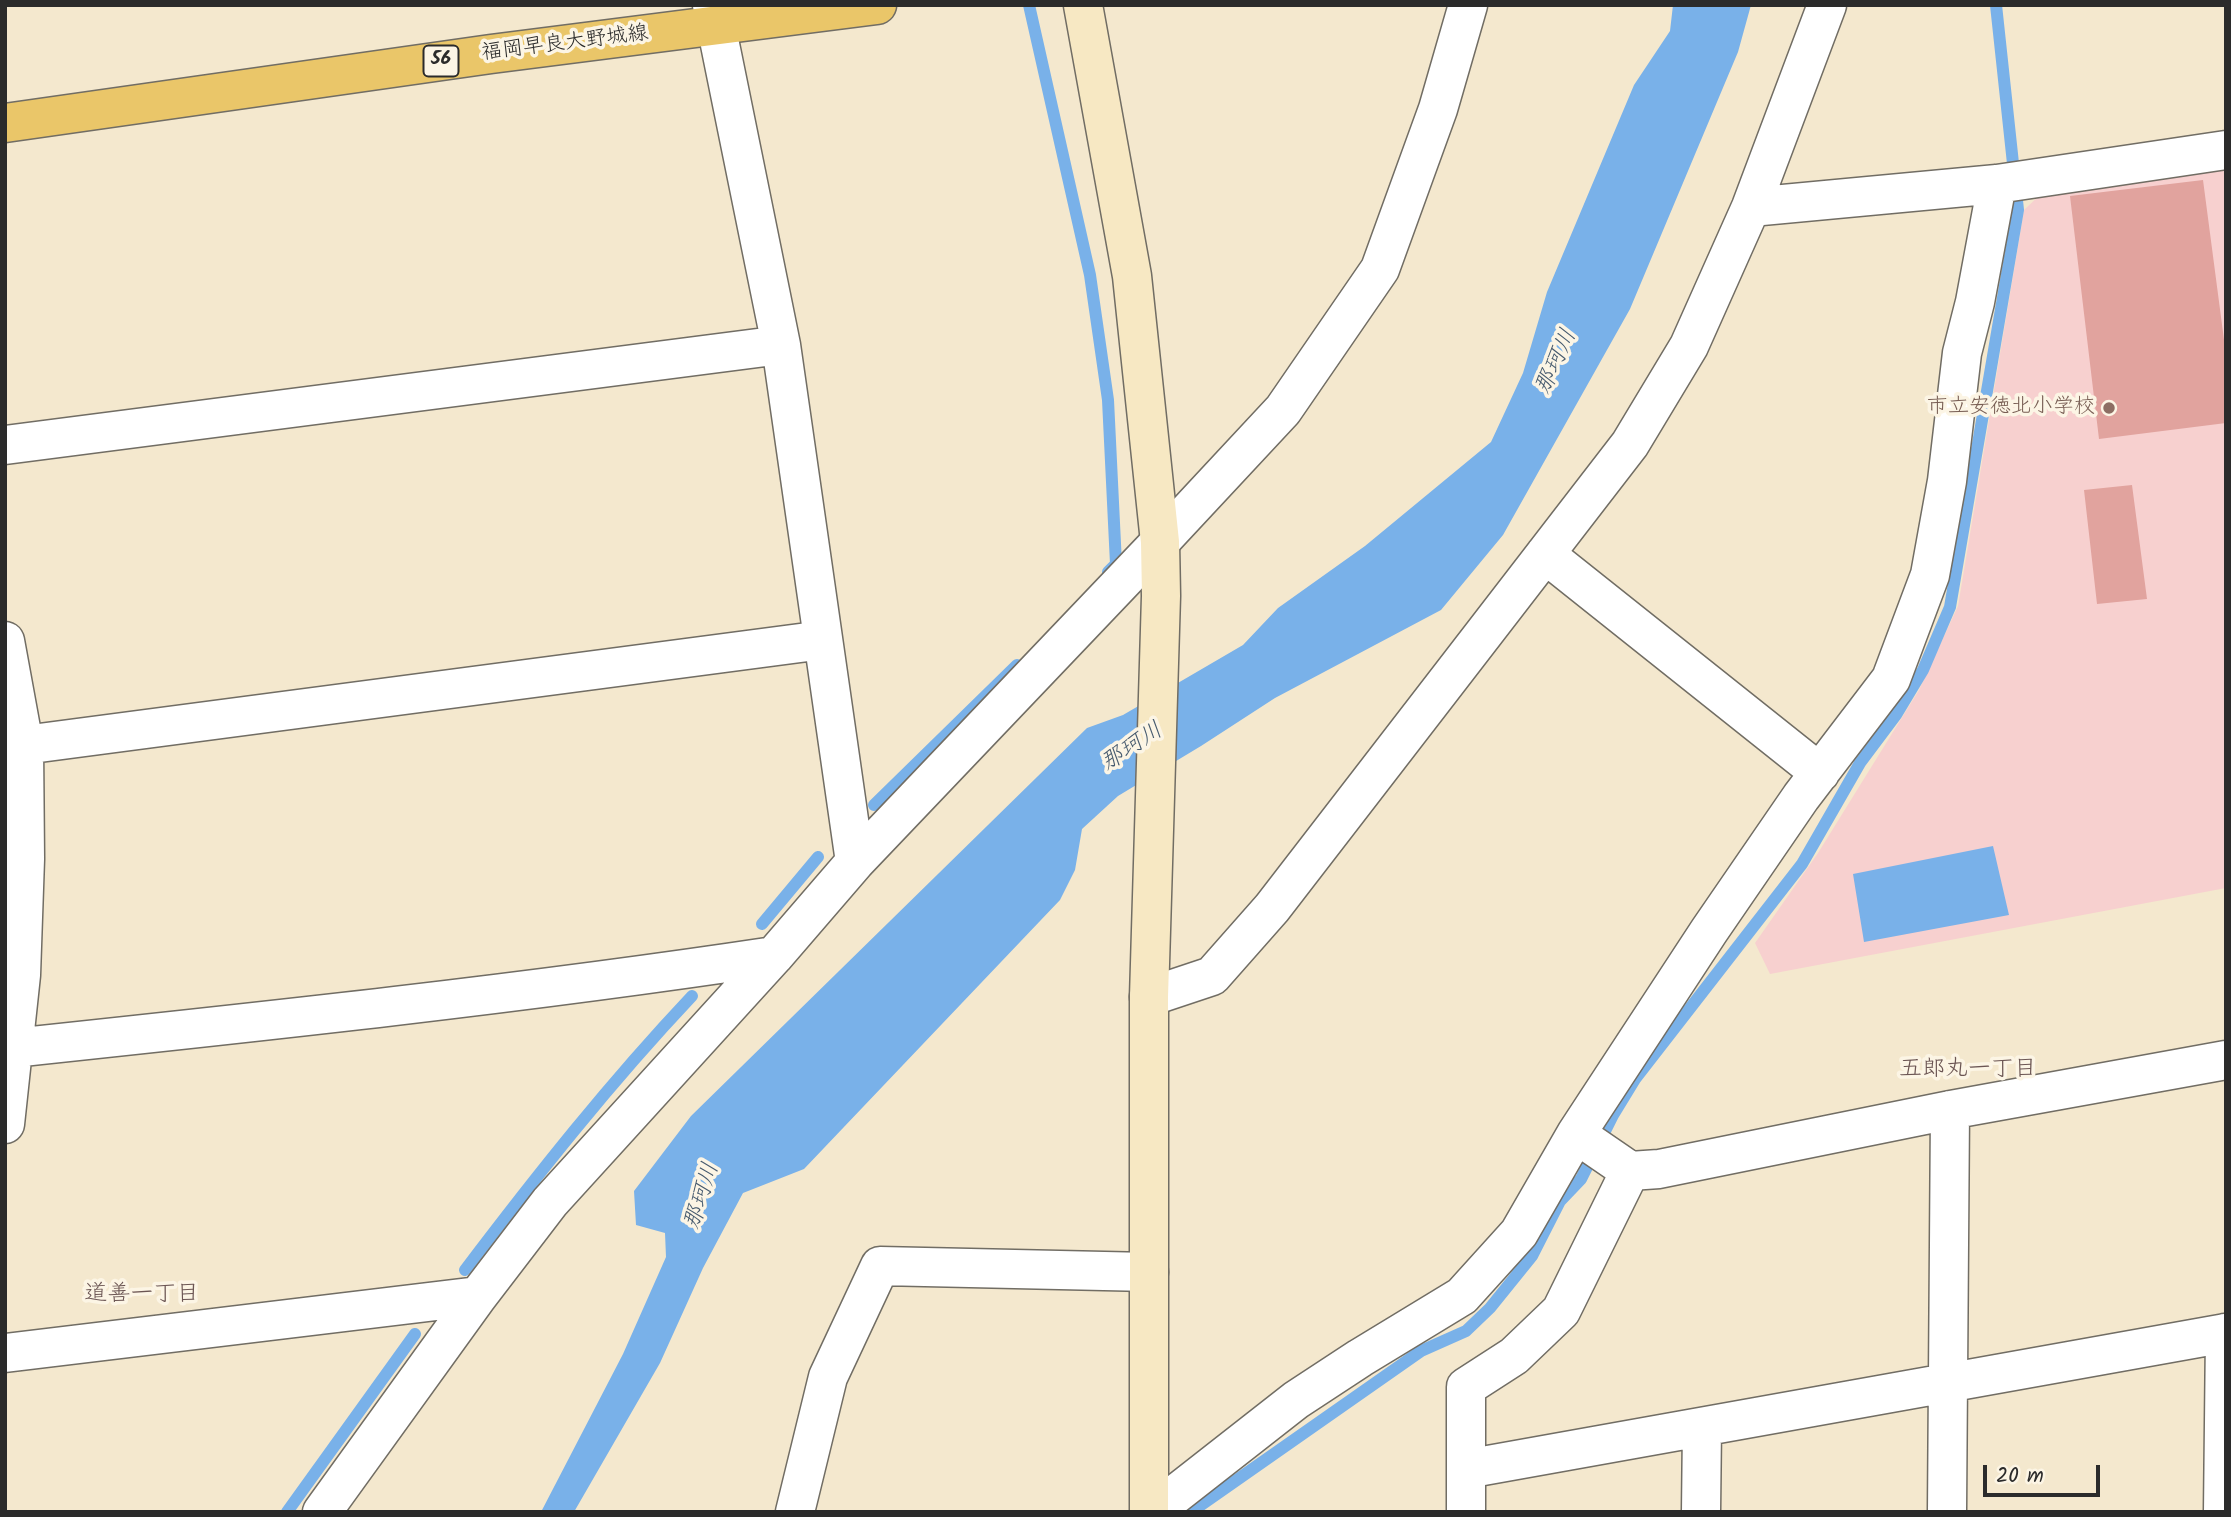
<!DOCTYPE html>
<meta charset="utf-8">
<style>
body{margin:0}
#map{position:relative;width:2231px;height:1517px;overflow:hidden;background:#f4e8ce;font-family:Kalam,sans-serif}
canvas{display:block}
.frame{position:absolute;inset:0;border:7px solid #2b2b2b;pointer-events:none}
.scale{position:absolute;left:1983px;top:1465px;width:117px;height:32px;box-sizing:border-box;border:4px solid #2b2b2b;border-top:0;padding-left:9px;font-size:21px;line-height:24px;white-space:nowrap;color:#2b2b2b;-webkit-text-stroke:5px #fcf5e5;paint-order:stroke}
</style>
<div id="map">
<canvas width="2231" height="1517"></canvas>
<div class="frame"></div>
<div class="scale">20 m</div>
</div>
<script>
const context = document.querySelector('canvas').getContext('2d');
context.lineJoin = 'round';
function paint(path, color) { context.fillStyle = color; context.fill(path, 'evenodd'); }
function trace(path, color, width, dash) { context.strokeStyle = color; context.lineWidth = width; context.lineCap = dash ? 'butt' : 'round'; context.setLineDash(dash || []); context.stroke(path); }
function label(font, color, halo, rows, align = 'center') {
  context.font = font + ' Kalam,"Klee One",sans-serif'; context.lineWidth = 7; context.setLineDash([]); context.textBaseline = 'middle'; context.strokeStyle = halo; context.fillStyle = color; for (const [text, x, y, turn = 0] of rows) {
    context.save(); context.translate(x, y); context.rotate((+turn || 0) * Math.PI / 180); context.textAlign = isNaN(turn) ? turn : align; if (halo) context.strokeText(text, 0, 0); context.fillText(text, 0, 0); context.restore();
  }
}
paint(new Path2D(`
 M 2226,164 L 2226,888 L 1770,974 L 1755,943 L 1818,853 L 1919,690 L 1958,606 L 2024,210 L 2045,190 Z`), '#f7d0cf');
paint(new Path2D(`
 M 1673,5 L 1751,5 L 1738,52 L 1630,309 L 1503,535 L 1441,610 L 1275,698 L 1201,746 L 1118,796 L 1082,829 L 1075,870 L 1060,900 L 804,1169 L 743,1193 L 703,1268 L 660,1363 L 574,1512 L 541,1512 L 623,1354 L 666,1257 L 665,1233 L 636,1225 L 634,1191 L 691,1116 L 1087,728 L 1123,715 L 1243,645 L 1278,608 L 1365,546 L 1491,442 L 1523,373 L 1547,292 L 1634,85 L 1670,31 Z
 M 1993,846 L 2009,915 L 1864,942 L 1853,874 Z`), '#79b1e9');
trace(new Path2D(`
 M 1029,5 L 1090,275 L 1108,400 L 1116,564 L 1108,572
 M 874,805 L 1017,665
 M 762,924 L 818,857
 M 465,1270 C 537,1175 610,1083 692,996
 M 287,1512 L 415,1334
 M 1191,1512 L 1421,1351 L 1466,1331 L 1490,1308 L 1532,1256 L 1560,1201 L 1581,1179 L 1613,1115 L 1635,1079 L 1802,864 L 1860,763 L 1896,715 L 1923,670 L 1950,607 L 2018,210 L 1996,5`), '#79b1e9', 12);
paint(new Path2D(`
 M 2203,180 L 2226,355 L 2226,423 L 2099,439 L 2070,196 Z
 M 2132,485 L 2147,599 L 2097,604 L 2084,490 Z`), '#e1a39e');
const street = new Path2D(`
 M 712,5 L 781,345 L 855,862
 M 1751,207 L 1997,184 L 2226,150
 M 5,445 L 781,345
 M 1545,554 L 1820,773
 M 5,641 L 24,745 L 25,859 L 21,975 L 5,1124
 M 24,745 L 823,640
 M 1149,997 L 1212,976 L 1272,908 L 1630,444 L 1689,346 L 1751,207 L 1827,5
 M 13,1048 C 267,1021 521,994 774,956
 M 1576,1134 L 1630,1171
 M 5,1353 L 478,1296
 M 1466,1469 L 2226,1333
 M 322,1512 L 478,1296 L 550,1202 L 774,956 L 855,862 L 1160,542 L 1283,410 L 1380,269 L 1438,109 L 1468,5
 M 795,1512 L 828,1377 L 880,1266 L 1149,1272
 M 1153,1512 L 1296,1400 L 1360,1358 L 1462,1296 L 1519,1233 L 1576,1134 L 1709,931 L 1801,797 L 1891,679 L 1930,575 L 1947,481 L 1962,353 L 1975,302 L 1997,184
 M 1466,1512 L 1466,1387 L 1514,1356 L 1561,1311 L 1630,1171 L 1659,1169 L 1950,1110 L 2226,1060
 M 1701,1512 L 1702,1427
 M 1947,1512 L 1950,1110
 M 2223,1512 L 2225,1333`);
const secondary = new Path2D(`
 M 1083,5 L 1132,276 L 1160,542 L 1161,596 L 1149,997 L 1149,1512`);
const primary = new Path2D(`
 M 5,123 L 491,54 L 877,5`);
trace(street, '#716d64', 41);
trace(secondary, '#716d64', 41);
trace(primary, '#716d64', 41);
trace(street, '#fff', 38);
trace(secondary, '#f7e8c3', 38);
trace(primary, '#eac669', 38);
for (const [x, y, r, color] of [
 [2109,408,7,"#8d6e63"]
]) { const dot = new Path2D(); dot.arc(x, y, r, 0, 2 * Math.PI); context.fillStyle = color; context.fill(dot); trace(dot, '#fcf5e5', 2.5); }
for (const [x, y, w] of [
 [441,61,35]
]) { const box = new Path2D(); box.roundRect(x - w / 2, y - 15.5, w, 31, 5); context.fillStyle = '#fcf5e5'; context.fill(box); trace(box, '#2b2b2b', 2); }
label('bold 19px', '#2b2b2b', null, [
 ["56",441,61]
]);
label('21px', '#2b2b2b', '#fcf5e5', [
 ["福岡早良大野城線",565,45,-7]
]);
label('21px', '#785e54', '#fcf5e5', [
 ["市立安徳北小学校",2095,408]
], 'right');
label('italic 23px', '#465a6e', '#fcf5e5', [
 ["那珂川",1558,363,-66],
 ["那珂川",1133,749,-34],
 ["那珂川",704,1197,-73]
]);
label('23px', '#6b5553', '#fcf5e5', [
 ["五郎丸一丁目",1968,1071],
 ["道善一丁目",142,1296]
]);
</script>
